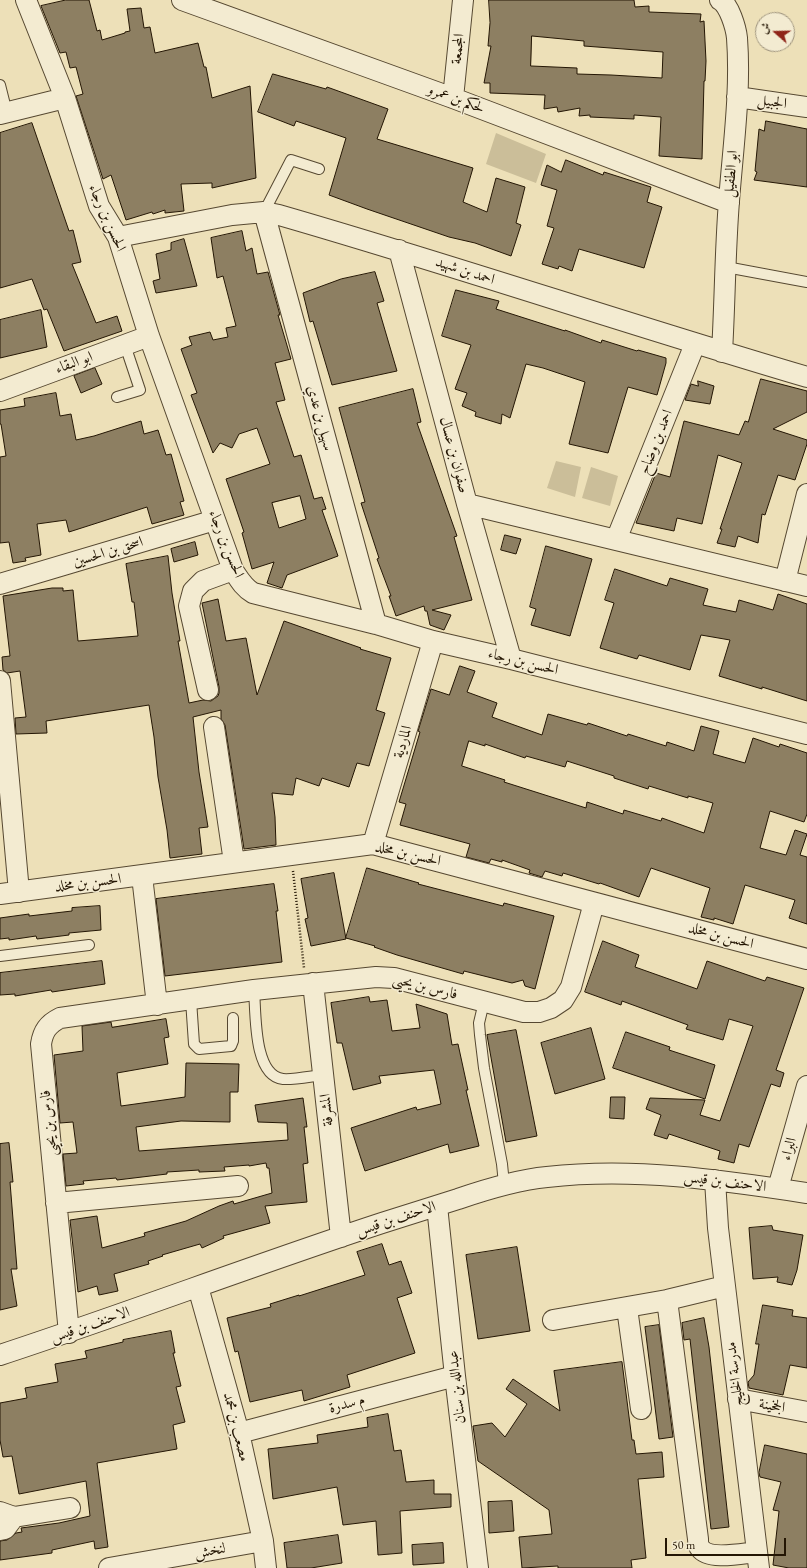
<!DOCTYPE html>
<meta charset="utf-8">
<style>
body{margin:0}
#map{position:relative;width:807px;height:1568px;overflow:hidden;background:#ede0b8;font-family:"EB Garamond",Amiri,serif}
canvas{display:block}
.north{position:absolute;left:755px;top:12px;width:40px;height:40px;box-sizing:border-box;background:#f3ebd1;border:1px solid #a0967f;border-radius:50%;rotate:290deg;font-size:11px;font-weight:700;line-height:16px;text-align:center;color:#241604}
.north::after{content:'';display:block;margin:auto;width:14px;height:18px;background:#8f2418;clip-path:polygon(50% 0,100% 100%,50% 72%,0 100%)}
.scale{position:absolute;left:665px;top:1538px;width:121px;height:18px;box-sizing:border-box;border:2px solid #241604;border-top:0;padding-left:5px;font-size:12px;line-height:14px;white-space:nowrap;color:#241604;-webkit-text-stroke:3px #f3ebd1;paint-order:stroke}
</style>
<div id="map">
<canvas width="807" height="1568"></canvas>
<div class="north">ش</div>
<div class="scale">50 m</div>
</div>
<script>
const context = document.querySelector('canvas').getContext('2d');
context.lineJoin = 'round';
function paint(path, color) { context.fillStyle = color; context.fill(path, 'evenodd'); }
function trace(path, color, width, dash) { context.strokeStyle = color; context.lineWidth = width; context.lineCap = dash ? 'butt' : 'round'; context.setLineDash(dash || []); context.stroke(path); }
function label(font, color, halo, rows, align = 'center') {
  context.font = font + ' "EB Garamond",Amiri,serif'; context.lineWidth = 3; context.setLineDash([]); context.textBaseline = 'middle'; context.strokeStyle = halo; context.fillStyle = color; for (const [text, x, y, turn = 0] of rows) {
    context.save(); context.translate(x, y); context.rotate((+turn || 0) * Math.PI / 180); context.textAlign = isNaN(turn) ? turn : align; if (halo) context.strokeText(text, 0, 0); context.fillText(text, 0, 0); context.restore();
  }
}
paint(new Path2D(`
 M 496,133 L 546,154 L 536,183 L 486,164 Z
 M 556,461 L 581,467 L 575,497 L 547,488 Z
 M 591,467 L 618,476 L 610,506 L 582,498 Z`), '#cbbe99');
const building = new Path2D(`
 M 66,0 L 89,0 L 97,31 L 100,30 L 102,40 L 125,33 L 125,32 L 130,31 L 127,9 L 141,8 L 144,28 L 150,27 L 155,53 L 198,43 L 204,67 L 206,67 L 212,98 L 250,86 L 256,178 L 212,188 L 212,183 L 181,184 L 184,211 L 165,213 L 165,210 L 153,214 L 152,212 L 126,220 L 111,175 L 103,179 L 76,96 L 83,94 L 76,67 L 70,68 L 66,52 L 60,53 L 41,6 Z
 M 489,0 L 634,0 L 635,7 L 649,6 L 649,12 L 701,14 L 700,22 L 704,21 L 706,61 L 705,81 L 704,81 L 702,159 L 659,156 L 661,117 L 634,115 L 634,119 L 590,117 L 590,115 L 579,116 L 580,108 L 558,112 L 557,107 L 544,109 L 545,95 L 490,93 L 490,83 L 484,83 L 491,46 L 488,46 L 490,23 ZM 532,36 L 584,41 L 584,46 L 663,52 L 662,78 L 611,75 L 577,74 L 577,68 L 531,66 Z
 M 273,74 L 326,89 L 327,87 L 388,109 L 377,139 L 473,168 L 463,202 L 487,212 L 496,178 L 525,187 L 516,223 L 521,225 L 511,256 L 475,243 L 449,237 L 367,209 L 329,195 L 346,138 L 296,121 L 294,126 L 258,112 Z
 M 766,121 L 807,129 L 807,187 L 754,180 L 757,172 L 755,171 L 759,129 L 764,131 Z
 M 32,123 L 69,231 L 73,230 L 81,262 L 72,264 L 96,323 L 117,316 L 122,331 L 64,351 L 47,309 L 44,310 L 32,279 L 0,288 L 0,133 Z
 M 566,160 L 603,175 L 604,172 L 651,187 L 647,202 L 662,207 L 644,268 L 579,249 L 572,271 L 559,266 L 558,269 L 542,264 L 554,228 L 547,226 L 557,190 L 541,185 L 547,165 L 561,172 Z
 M 242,231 L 246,251 L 252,248 L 257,274 L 268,272 L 280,315 L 278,315 L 291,359 L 275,363 L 285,400 L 276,402 L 294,457 L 301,455 L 314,499 L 322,497 L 326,509 L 322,510 L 338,556 L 287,575 L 282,588 L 267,583 L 274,562 L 252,569 L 242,533 L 244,532 L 226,479 L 270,464 L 257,428 L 239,434 L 232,448 L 220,443 L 213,453 L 191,395 L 197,393 L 181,349 L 192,345 L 189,337 L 210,332 L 213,340 L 228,337 L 226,328 L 236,326 L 223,276 L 217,278 L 211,238 ZM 300,496 L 306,519 L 279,528 L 272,503 Z
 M 184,239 L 197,286 L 156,293 L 153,281 L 160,279 L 156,254 L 171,250 L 171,243 Z
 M 375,272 L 384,301 L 377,303 L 397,371 L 332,385 L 313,321 L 310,322 L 303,293 L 341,279 Z
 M 456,290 L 499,301 L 496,309 L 565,331 L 565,330 L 601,343 L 602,340 L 637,351 L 638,350 L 666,358 L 666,363 L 657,395 L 628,387 L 608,453 L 569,444 L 585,382 L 543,368 L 526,364 L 510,418 L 502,414 L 501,424 L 475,416 L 476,412 L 462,406 L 467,393 L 455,389 L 471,345 L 442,336 Z
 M 41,310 L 47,347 L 0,358 L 0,320 Z
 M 95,368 L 102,384 L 81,393 L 74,376 Z
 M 761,379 L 807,391 L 807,412 L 773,429 L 807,440 L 807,444 L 795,480 L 778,475 L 765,515 L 762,514 L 758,543 L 738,536 L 735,547 L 717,543 L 722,529 L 720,529 L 742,463 L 718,455 L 702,524 L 677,518 L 674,531 L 636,523 L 656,473 L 670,477 L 684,421 L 739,435 L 745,421 L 748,422 Z
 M 698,381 L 714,386 L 710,404 L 685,400 L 691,384 L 698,386 Z
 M 413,389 L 421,422 L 417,423 L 457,536 L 454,537 L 472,600 L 432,610 L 451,615 L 444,630 L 430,625 L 427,611 L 425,611 L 424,606 L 396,616 L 389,596 L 391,596 L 377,559 L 379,558 L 361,503 L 365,502 L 339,408 Z
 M 56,393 L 60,416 L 71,414 L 76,440 L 94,436 L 141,421 L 144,434 L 158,430 L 166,455 L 171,454 L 184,501 L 180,502 L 184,515 L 152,524 L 147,507 L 69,532 L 66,520 L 37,524 L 41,555 L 25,558 L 26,561 L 13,563 L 9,542 L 0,543 L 0,457 L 6,456 L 1,424 L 0,424 L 0,410 L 25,406 L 24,399 Z
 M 505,535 L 521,539 L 516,554 L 501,550 Z
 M 195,542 L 198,555 L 174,562 L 171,549 Z
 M 546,546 L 592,559 L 570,636 L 531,625 L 536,609 L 530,607 Z
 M 168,556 L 172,593 L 180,641 L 178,641 L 189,703 L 203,700 L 211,701 L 218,696 L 219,693 L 219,687 L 202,603 L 218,599 L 226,641 L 246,638 L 257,695 L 284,621 L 361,648 L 360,649 L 391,658 L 376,710 L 385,713 L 369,766 L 357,763 L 349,787 L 322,778 L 319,786 L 296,778 L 293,795 L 272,793 L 275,817 L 276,845 L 244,849 L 225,725 L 221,719 L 221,710 L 193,717 L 199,772 L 208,827 L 199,828 L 202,854 L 170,858 L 167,830 L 158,777 L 154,737 L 149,705 L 46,721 L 47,733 L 16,734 L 15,718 L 26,717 L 20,671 L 7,673 L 3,670 L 2,657 L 10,656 L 3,596 L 52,588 L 63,588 L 63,591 L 73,590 L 78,641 L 138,636 L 134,602 L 132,602 L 126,564 Z
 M 615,569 L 667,586 L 670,578 L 708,589 L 703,605 L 736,612 L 739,600 L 773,610 L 778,594 L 807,604 L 807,701 L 762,687 L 762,689 L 719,676 L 730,640 L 701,635 L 690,670 L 639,655 L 637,659 L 600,648 L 614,603 L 605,600 Z
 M 460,666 L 475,671 L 467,692 L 497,703 L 492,717 L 542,735 L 548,714 L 587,725 L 588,723 L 627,736 L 628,734 L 666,746 L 667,742 L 694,751 L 701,726 L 719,731 L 713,754 L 745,763 L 753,738 L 779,747 L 780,744 L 807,753 L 807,814 L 804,822 L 770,811 L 760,848 L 786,855 L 795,830 L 807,834 L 800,855 L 807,857 L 807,924 L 789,918 L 795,900 L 745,885 L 733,924 L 714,918 L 714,920 L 701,917 L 710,888 L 651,868 L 639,897 L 600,883 L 599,884 L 563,873 L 562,876 L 545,871 L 542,877 L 529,873 L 530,870 L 502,860 L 502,862 L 491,859 L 489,863 L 466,857 L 470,844 L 400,825 L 406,804 L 399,802 L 420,732 L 418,731 L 431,689 L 449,695 ZM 469,741 L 485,746 L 485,744 L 525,758 L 526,756 L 565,767 L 567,761 L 614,776 L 614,778 L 648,789 L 649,786 L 688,798 L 688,796 L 713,803 L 704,833 L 662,818 L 661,821 L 624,810 L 623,814 L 587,802 L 586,808 L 504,782 L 505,780 L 462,766 Z
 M 367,868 L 419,883 L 418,884 L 503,906 L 504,903 L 554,916 L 535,989 L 525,986 L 523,980 L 512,983 L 464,971 L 463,974 L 397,955 L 374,947 L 375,946 L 346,938 Z
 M 334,873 L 346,939 L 311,946 L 305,919 L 308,918 L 301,879 Z
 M 274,884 L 278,911 L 276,911 L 282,962 L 165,976 L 156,899 Z
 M 100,906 L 101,930 L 69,933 L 69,935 L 37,939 L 36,936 L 9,940 L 9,938 L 0,939 L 0,918 L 29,914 L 29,916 L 72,911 L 72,908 Z
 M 603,941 L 639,955 L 635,967 L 697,989 L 707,961 L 765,981 L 767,977 L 804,988 L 776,1070 L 784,1073 L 780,1087 L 771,1084 L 749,1147 L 739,1144 L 734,1163 L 718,1159 L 720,1151 L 669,1134 L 667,1139 L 654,1135 L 661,1115 L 646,1109 L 650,1098 L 705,1100 L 700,1115 L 720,1121 L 753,1026 L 729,1019 L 723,1040 L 686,1029 L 688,1025 L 622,1001 L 621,1005 L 585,992 Z
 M 102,961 L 105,984 L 52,992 L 51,990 L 15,996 L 15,994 L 0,995 L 0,973 Z
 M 369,997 L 370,1002 L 387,1000 L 392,1031 L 420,1028 L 416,1004 L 447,1014 L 452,1045 L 458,1044 L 468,1090 L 466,1090 L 479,1146 L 450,1153 L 448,1144 L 365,1171 L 351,1128 L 416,1107 L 417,1110 L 441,1104 L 434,1070 L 379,1076 L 381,1083 L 353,1090 L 342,1043 L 337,1043 L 331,1003 Z
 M 166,1019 L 169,1037 L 164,1038 L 168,1064 L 117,1073 L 121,1106 L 185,1097 L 186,1063 L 239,1064 L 238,1092 L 230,1092 L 230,1122 L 181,1121 L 136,1127 L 139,1151 L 288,1140 L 287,1123 L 258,1122 L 255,1105 L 303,1098 L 307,1127 L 304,1127 L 308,1163 L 303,1164 L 307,1202 L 265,1206 L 270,1223 L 223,1236 L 224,1238 L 202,1248 L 200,1244 L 162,1255 L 163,1256 L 148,1261 L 149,1264 L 114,1274 L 118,1291 L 99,1295 L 97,1286 L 78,1292 L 70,1220 L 97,1216 L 102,1248 L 145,1236 L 144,1233 L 186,1221 L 219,1206 L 233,1201 L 234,1204 L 272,1193 L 269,1168 L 267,1168 L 266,1163 L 249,1166 L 249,1165 L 224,1167 L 225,1171 L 199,1172 L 199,1170 L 167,1172 L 167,1174 L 117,1180 L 116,1178 L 83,1181 L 84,1184 L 66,1186 L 63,1154 L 77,1153 L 73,1122 L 60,1123 L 54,1055 L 83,1051 L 82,1026 L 111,1022 L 112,1027 Z
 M 591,1028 L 605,1079 L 555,1094 L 541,1043 Z
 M 516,1030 L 537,1136 L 506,1142 L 487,1035 Z
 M 626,1032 L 670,1047 L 669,1050 L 715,1065 L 705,1099 L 613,1068 Z
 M 611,1097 L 625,1097 L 624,1119 L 610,1118 Z
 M 9,1143 L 13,1182 L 10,1182 L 17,1269 L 11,1269 L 17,1306 L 0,1310 L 0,1144 Z
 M 772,1226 L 773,1230 L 803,1235 L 797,1270 L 792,1285 L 777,1282 L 778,1277 L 753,1279 L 749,1228 Z
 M 382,1244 L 389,1265 L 401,1261 L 412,1293 L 397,1298 L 415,1353 L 347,1375 L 350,1387 L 304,1401 L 302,1390 L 250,1402 L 238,1351 L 235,1352 L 227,1318 L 271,1307 L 270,1304 L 299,1295 L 299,1296 L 365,1275 L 357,1252 Z
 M 517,1247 L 530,1331 L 478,1339 L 466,1255 Z
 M 763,1305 L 793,1310 L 792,1316 L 807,1318 L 807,1368 L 790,1365 L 783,1395 L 749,1388 L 748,1382 L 754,1375 L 759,1344 L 756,1344 Z
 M 704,1318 L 709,1347 L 729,1527 L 711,1529 L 690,1339 L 684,1340 L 682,1323 Z
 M 659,1325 L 673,1437 L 659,1439 L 645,1327 Z
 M 171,1331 L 175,1353 L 173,1353 L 181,1386 L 176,1387 L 185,1422 L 173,1425 L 177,1449 L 97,1463 L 108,1547 L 95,1549 L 94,1541 L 52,1550 L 52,1553 L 0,1560 L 0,1541 L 7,1540 L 16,1533 L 22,1532 L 21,1528 L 59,1523 L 90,1516 L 86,1481 L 19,1494 L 12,1456 L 3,1457 L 0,1440 L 0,1403 L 27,1398 L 25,1388 L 58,1382 L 55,1364 L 87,1358 L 85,1351 L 123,1342 L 123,1340 Z
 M 622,1362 L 632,1440 L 634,1440 L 636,1454 L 662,1452 L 664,1477 L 638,1479 L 646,1558 L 631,1560 L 632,1568 L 558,1568 L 558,1566 L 522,1568 L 519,1537 L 552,1534 L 549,1510 L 478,1461 L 473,1426 L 492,1423 L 505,1437 L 527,1404 L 506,1389 L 513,1379 L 560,1411 L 554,1371 Z
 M 388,1414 L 394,1451 L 401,1450 L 406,1482 L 434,1480 L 434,1494 L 451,1494 L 451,1507 L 400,1511 L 402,1553 L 378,1555 L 376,1521 L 343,1525 L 337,1487 L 273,1499 L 268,1449 L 318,1443 L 317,1435 L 368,1427 L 367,1418 Z
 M 765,1445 L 807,1454 L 807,1568 L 789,1568 L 773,1565 L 779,1511 L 773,1510 L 781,1482 L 760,1477 L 759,1473 Z
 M 512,1501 L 514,1531 L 489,1533 L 488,1502 Z
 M 338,1535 L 342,1563 L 311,1568 L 287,1568 L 284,1543 Z
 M 443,1543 L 444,1563 L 413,1565 L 412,1545 Z`);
paint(building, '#8d7f62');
trace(building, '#241604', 1);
const lane = new Path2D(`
 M 0,85 L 7,113
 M 264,212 L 291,160 L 319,169
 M 726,267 L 807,282
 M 117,397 L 140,390 L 125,345
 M 0,956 L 89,945
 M 254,990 C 256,1012 253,1076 283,1079 C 293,1080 313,1076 323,1075
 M 191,1000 L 194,1044 L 199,1049 L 231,1046 L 233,1041 L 233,1018
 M 484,1002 L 479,1023 L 480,1035 L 484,1068 L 502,1164 L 504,1184`);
const street = new Path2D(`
 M 26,0 L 65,98 L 99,206 L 118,237 L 149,336 L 233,570 C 239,579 243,587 253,593 L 376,624 L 433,641 L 511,659 L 807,734
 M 182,0 L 453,98 L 729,203
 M 720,0 C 729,4 736,28 737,38 C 741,92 733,147 729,201 C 725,251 725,302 722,352
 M 737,97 L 807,107
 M 453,98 L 463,0
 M 0,114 L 65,98
 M 264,212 L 376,624
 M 118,237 L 232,215 L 264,212 L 279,215 C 456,266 630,325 807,377
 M 399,250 L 467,504 L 511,659
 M 0,391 L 149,336
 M 467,504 L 807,586
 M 616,540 L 695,344
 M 785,581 L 807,494
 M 0,584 L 215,520
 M 0,681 L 19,892
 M 208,690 L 189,606 L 193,591 L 203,581 L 233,570
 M 214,727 L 234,862
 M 373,844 L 433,641
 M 142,876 L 157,1005
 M 0,894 L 373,844 L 807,959
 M 313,983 L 341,1237
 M 715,1180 L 718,1228 L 759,1568
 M 778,1188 L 807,1086
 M 56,1203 L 238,1186
 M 437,1206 L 455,1376 L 478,1568
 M 198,1287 L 239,1433 L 263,1541 L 266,1568
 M 667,1300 L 698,1539 C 698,1542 698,1546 700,1548 C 709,1561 744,1553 757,1552
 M 627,1308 L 641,1409
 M 553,1320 L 667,1300 L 725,1286
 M 69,1333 L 41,1044 C 43,1031 48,1024 60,1018 L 254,990 L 376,977 L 394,978 L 524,1012 L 539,1012 L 551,1008 L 563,1000 L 571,987 L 594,903
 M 0,1355 C 128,1313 254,1265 382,1223 C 407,1215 433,1207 458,1199 C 487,1189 516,1180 547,1177 C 634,1167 721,1180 807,1193
 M 738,1399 L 807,1412
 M 239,1433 L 455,1376
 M 0,1512 L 14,1517 L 70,1508
 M 0,1530 L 5,1529 L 14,1517
 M 109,1568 L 263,1541`);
trace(lane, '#564831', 12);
trace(street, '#564831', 22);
trace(new Path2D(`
 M 293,871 L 304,968`), '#241604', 2.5, [1, 2]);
trace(lane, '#f3ebd1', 10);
trace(street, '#f3ebd1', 20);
label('15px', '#241604', '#f3ebd1', [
 ["المجمعة",458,49,-84],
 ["لحكم بن عمرو",456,99,20],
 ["الجبيل",772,102,8],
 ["ابو الطفيل",731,174,-85],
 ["الحسن بن رجاء",107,218,66],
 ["احمد بن شهيد",465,271,18],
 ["ابو البقاء",74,363,-20],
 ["سهيل بن عدي",320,418,75],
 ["احمد بن وضاح",656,442,-68],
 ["صفوان بن عسال",454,455,75],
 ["الحسن بن رجاء",226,544,68],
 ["اسحق بن الحسين",108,552,-17],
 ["الحسن بن رجاء",523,662,14],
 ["الماردية",403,742,-74],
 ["الحسن بن مخلد",408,854,13],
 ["الحسن بن مخلد",88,883,-7],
 ["الحسن بن مخلد",721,936,15],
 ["فارس بن يحيى",425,987,14],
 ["المشرفة",327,1110,-96],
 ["فارس بن يحيى",49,1123,-96],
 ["البراء",789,1149,-74],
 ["الاحنف بن قيس",725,1182,7],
 ["الاحنف بن قيس",396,1219,-18],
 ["الاحنف بن قيس",90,1325,-19],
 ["مدرسة الخليج",735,1374,-97],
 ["عبدالله بن سنان",457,1387,-96],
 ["م سدرة",347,1404,-15],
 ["الجخينة",772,1406,10],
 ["مصعب بن محمد",236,1427,76],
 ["لنخش",210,1551,-10]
]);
</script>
